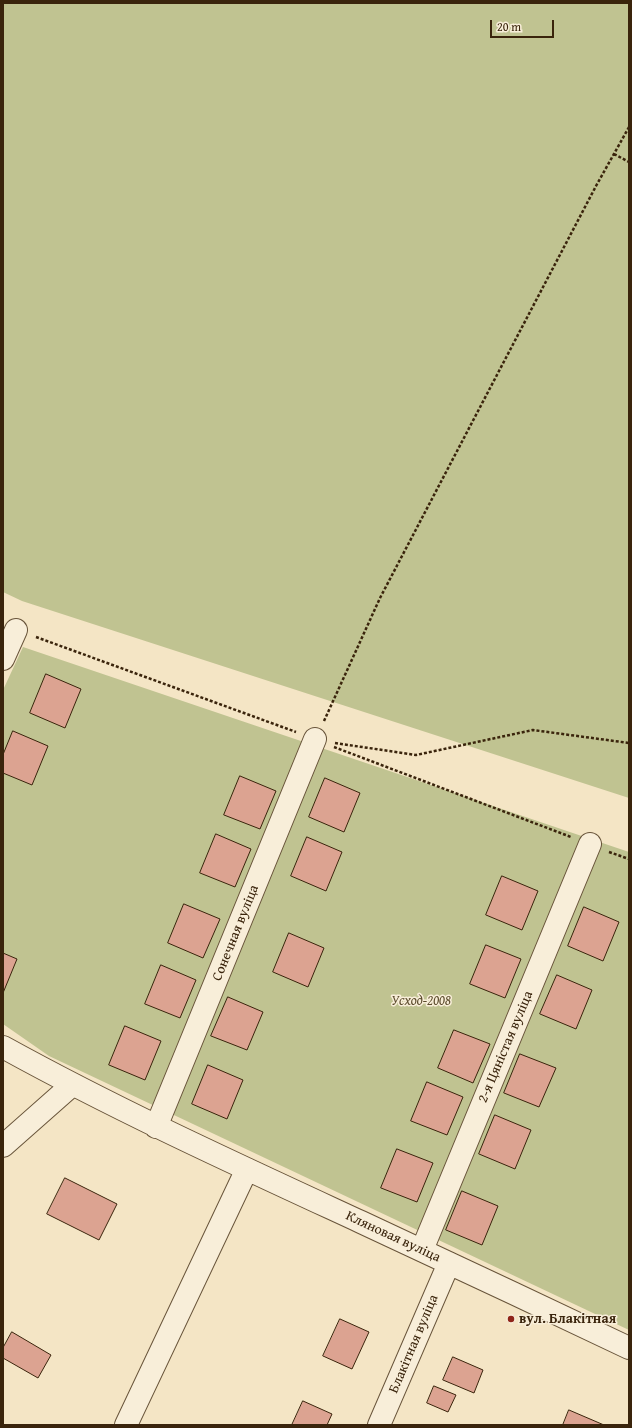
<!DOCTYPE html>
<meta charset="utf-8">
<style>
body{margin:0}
#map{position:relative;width:632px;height:1428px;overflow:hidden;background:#f4e5c5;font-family:"Gentium Book Plus",serif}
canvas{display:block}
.frame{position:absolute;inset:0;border:4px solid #3a240c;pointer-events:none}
.scale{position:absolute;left:490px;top:20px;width:64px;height:18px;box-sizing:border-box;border:2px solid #3a240c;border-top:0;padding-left:5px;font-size:12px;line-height:14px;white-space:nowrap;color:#3a240c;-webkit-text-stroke:3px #f8eed9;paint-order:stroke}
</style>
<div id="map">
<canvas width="632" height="1428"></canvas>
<div class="frame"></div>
<div class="scale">20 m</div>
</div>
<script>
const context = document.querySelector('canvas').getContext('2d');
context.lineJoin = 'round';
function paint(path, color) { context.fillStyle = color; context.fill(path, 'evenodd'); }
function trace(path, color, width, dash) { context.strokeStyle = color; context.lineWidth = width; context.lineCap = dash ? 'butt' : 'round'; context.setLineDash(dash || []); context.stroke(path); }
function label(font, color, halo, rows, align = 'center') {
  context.font = font + ' "Gentium Book Plus",serif'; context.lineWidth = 3; context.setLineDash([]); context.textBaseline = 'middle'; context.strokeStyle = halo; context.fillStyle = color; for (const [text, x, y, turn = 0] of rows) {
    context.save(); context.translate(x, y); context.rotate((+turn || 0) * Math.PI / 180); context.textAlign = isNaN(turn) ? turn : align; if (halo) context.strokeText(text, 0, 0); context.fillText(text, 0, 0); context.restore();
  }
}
paint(new Path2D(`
 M 3,3 L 629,3 L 629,798 L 22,601 L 3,592 Z
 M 23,647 L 629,852 L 629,1330 L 49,1056 L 3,1024 L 3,690 Z`), '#c0c391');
const building = new Path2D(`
 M 46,674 L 81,689 L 65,728 L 30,713 Z
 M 13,731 L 48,746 L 32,785 L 3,773 L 3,755 Z
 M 240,776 L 276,791 L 260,829 L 224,815 Z
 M 325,778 L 360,793 L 344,832 L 309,817 Z
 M 216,834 L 251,849 L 235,887 L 200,873 Z
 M 307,837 L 342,852 L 326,891 L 291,876 Z
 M 502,876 L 538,891 L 522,930 L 486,915 Z
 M 184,904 L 220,919 L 203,958 L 168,943 Z
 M 584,907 L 619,922 L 603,961 L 568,946 Z
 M 289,933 L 324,948 L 308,987 L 273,972 Z
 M 486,945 L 521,959 L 505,998 L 470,984 Z
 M 3,953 L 17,959 L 3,993 Z
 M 161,965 L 196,980 L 180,1018 L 145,1004 Z
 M 557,975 L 592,990 L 576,1029 L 540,1014 Z
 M 228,997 L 263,1012 L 247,1050 L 211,1036 Z
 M 125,1026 L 161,1041 L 145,1080 L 109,1065 Z
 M 454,1030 L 490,1044 L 473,1083 L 438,1068 Z
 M 520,1054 L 556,1068 L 539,1107 L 504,1093 Z
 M 208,1065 L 243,1080 L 227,1119 L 192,1104 Z
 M 427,1082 L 463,1097 L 447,1135 L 411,1121 Z
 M 495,1115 L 531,1130 L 515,1169 L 479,1154 Z
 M 397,1149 L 433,1163 L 417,1202 L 381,1188 Z
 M 65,1178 L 117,1204 L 99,1240 L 47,1214 Z
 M 462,1191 L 498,1206 L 482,1245 L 446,1230 Z
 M 340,1319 L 369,1332 L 352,1369 L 323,1356 Z
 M 12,1332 L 51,1355 L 38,1378 L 3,1358 L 3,1348 Z
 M 453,1357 L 483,1370 L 474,1393 L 443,1380 Z
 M 434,1386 L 456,1395 L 448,1412 L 427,1403 Z
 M 303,1401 L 332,1414 L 327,1425 L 292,1425 Z
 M 569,1410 L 604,1425 L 563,1425 Z`);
paint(building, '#dca391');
trace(building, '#3a240c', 1);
const minor = new Path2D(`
 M 3,659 L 16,630
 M 3,1047 C 119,1111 240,1166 361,1222 C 450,1263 540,1306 629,1348
 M 156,1127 L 315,739
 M 3,1146 L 72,1085
 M 422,1250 L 590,844
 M 126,1425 L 247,1169
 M 379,1425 L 449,1263`);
trace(minor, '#68543a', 24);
trace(new Path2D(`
 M 614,154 L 629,162
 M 36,637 L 296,732
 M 324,721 L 380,598 L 596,186 L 629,127
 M 335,743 L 416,755 L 533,730 L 629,743
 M 334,747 L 571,837
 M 609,852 L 629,859`), '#3a240c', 2.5, [3, 2]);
trace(minor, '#f8eed9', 22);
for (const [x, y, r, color] of [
 [511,1319,4,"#8f2418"]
]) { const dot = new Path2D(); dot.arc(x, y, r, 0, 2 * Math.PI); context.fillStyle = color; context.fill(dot); trace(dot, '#f8eed9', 1.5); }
label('14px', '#3a240c', '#f8eed9', [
 ["Сонечная вуліца",236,933,-68],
 ["2-я Цяністая вуліца",506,1047,-67],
 ["Кляновая вуліца",393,1237,25],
 ["Блакітная вуліца",414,1344,-67]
]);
label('italic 14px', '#5c4c2d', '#f8eed9', [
 ["Усход-2008",421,1001]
]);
label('bold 14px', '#3a240c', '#f8eed9', [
 ["вул. Блакітная",519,1319]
], 'left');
</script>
